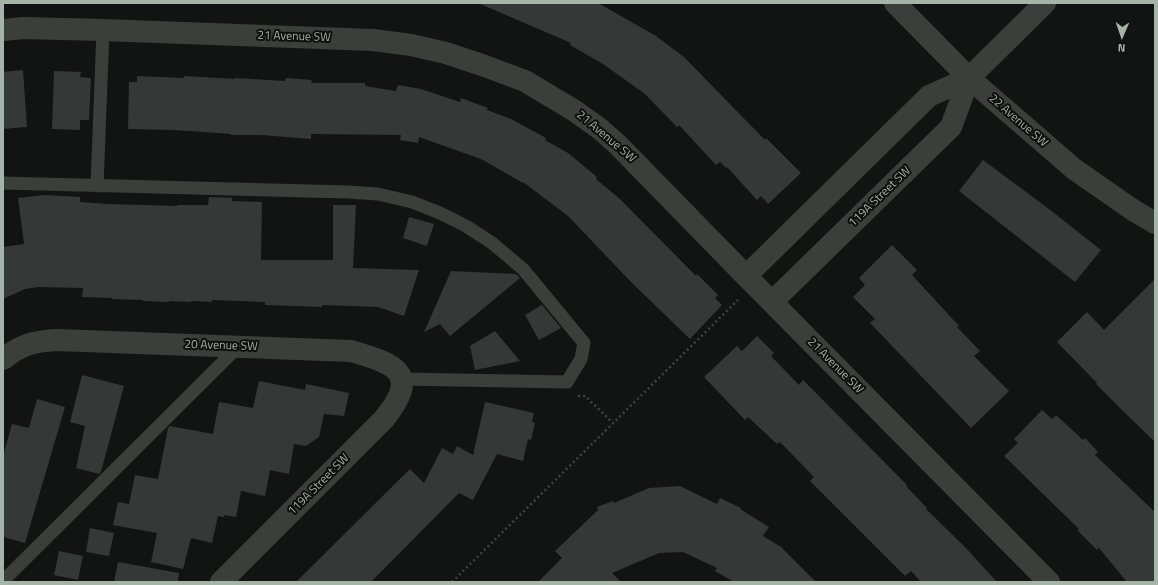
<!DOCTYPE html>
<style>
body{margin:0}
#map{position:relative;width:1158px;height:585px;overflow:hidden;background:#121413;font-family:"Titillium Web",sans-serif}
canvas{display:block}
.frame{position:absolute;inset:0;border:4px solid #a5b3a8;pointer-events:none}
.north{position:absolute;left:1102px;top:16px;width:40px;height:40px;-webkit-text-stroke:3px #0d0e0e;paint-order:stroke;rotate:182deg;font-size:11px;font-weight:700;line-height:16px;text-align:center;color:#a5b3a8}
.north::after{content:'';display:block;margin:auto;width:14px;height:18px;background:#a5b3a8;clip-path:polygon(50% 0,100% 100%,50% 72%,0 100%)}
</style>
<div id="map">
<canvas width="1158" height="585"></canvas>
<div class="frame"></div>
<div class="north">N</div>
</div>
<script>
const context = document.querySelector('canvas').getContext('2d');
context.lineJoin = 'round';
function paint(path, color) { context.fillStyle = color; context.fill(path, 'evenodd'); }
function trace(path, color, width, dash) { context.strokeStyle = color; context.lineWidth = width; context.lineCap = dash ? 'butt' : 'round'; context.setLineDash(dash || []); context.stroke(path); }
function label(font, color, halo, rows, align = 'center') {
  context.font = font + ' "Titillium Web",sans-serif'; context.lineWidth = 4; context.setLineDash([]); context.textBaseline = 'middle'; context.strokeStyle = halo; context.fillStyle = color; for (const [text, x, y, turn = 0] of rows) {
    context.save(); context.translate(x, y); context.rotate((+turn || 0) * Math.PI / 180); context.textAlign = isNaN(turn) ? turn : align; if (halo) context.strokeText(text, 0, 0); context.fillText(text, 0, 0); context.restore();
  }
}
paint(new Path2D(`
 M 478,3 L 598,3 L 656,36 L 684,57 L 765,140 L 766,138 L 801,173 L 768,204 L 761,196 L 757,200 L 727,167 L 726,168 L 720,162 L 716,165 L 679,125 L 677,127 L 645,94 L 603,64 L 570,45 L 571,43 Z
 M 23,70 L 27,127 L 3,129 L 3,72 Z
 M 54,71 L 81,72 L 80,77 L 91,78 L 89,120 L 80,120 L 80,130 L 52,129 Z
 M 137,76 L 184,78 L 184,76 L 235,79 L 235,78 L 285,81 L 286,78 L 312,80 L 311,83 L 365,83 L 365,86 L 396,91 L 398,85 L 421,89 L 460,102 L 461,98 L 488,108 L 487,110 L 511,119 L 546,138 L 545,140 L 568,153 L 597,177 L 596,179 L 620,199 L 696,276 L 697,274 L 718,295 L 715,298 L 722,305 L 690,339 L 632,283 L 568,216 L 523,182 L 523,183 L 481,159 L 419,137 L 418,143 L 400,140 L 401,135 L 311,134 L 311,139 L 261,135 L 231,135 L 231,134 L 174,130 L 128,129 L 129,82 L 137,82 Z
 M 983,160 L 1049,209 L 1101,250 L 1075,282 L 959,191 Z
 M 44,195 L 80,197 L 80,202 L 107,204 L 177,206 L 177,205 L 208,205 L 209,197 L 232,198 L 232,201 L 262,202 L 261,260 L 333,260 L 333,205 L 356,205 L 353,268 L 419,270 L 404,316 L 378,307 L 322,305 L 322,307 L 265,305 L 265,302 L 212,300 L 212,302 L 191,301 L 190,302 L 169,301 L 169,302 L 143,301 L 143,300 L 112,299 L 112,298 L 82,297 L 83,288 L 38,287 L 25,289 L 3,299 L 3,247 L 24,244 L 18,198 Z
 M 409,217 L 434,224 L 427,246 L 403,238 Z
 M 892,245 L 917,270 L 912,275 L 959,326 L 957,327 L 980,351 L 974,356 L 1009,391 L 971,428 L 870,323 L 875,319 L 853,297 L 865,285 L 859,278 Z
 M 451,271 L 516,274 L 520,278 L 450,336 L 440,324 L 424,332 Z
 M 1155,279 L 1155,442 L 1120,408 L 1096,384 L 1097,383 L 1057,342 L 1087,312 L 1104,330 Z
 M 542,305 L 561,328 L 539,340 L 525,315 Z
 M 495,331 L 520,361 L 475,370 L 470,346 Z
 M 757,336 L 774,353 L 771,356 L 799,385 L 803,380 L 819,396 L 907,485 L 906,486 L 927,508 L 926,509 L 964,546 L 997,582 L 921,582 L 911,571 L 905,576 L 810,481 L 814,477 L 780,442 L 777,444 L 748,417 L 745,420 L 704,377 L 737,346 L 742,351 Z
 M 82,375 L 124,386 L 101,472 L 99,474 L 76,468 L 85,426 L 70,422 Z
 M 259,381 L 305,390 L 306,384 L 349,393 L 344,416 L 324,414 L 319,437 L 306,446 L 294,444 L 289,474 L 270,470 L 265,496 L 241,491 L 236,517 L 224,515 L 224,517 L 218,516 L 212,543 L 191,538 L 183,569 L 151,562 L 157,533 L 113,525 L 118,502 L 129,504 L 135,475 L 158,479 L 168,428 L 170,426 L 213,434 L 219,402 L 253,408 Z
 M 37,399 L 65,407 L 25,543 L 3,537 L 3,456 L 12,424 L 29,428 Z
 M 485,402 L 534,413 L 532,422 L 535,423 L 531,440 L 528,439 L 523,461 L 497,454 L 473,500 L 459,493 L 371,582 L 296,582 L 410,469 L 424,483 L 442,448 L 453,454 L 457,446 L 473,455 Z
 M 1042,410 L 1052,419 L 1056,415 L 1083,440 L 1085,438 L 1098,452 L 1095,455 L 1155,512 L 1155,582 L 1127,582 L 1099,548 L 1097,550 L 1078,531 L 1079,529 L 1004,456 L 1018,443 L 1014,439 Z
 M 680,486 L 717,504 L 720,498 L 741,508 L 740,509 L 769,527 L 763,536 L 781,547 L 816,582 L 734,582 L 715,571 L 717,568 L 683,552 L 659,553 L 612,573 L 621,582 L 538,582 L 562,558 L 555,551 L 598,510 L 597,507 L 613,501 L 614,503 L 649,488 Z
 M 90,528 L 114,533 L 109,556 L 86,552 Z
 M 59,551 L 83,556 L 78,580 L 54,575 Z
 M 118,562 L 179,573 L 178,582 L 114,582 Z`), '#343836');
trace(new Path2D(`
 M 578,396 L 585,396 L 613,423
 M 452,582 L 738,300`), '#3e443f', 2.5, [2, 3]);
trace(new Path2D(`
 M 3,183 L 347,192 L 378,194 L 412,202 L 440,213 L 466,226 L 492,243 L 523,269 L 584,343 L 581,359 L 567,382 L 402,379
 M 97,186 L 103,30
 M 3,581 L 238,347`), '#3b3f3c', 13);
trace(new Path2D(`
 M 3,30 L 23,28 L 103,30 L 373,40 L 411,45 L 446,53 L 485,66 L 525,81 L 575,111 L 600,129 L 618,145 L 746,276 L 1049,582
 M 746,276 L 929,96 L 969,78 L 1045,3
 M 772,302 L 951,127 L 969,78
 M 3,359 C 22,344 35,341 58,340 L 351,351 C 396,364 421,373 384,419 L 221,582`), '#3b3f3c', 22);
trace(new Path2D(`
 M 895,3 L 969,78 L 1074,169 L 1133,210 L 1155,223`), '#3b3f3c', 22);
label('12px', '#a5b3a8', '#0d0e0e', [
 ["21 Avenue SW",294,37,2],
 ["22 Avenue SW",1018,121,41],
 ["21 Avenue SW",606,137,40],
 ["119A Street SW",880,197,-44],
 ["20 Avenue SW",221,346,2],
 ["21 Avenue SW",835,366,45],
 ["119A Street SW",319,485,-45]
]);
</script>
